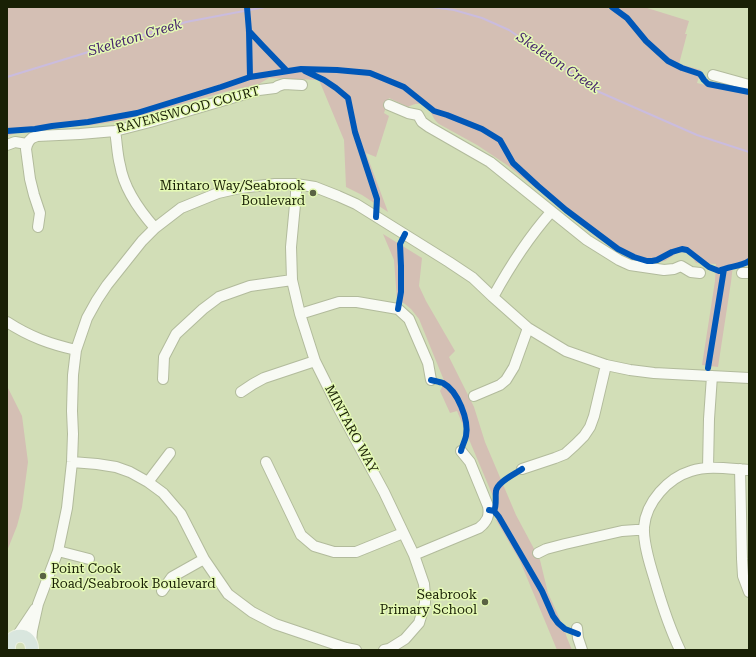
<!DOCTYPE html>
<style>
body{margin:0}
#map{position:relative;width:756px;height:657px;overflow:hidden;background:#d2deb7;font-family:"Roboto Serif",serif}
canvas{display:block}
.frame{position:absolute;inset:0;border:8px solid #192005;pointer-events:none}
</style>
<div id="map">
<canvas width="756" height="657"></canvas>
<div class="frame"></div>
</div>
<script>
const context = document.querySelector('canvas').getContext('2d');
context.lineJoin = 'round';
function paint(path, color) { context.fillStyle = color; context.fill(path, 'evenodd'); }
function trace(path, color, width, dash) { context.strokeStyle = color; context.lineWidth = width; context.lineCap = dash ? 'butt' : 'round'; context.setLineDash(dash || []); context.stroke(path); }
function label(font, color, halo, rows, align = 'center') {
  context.font = font + ' "Roboto Serif",serif'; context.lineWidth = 3; context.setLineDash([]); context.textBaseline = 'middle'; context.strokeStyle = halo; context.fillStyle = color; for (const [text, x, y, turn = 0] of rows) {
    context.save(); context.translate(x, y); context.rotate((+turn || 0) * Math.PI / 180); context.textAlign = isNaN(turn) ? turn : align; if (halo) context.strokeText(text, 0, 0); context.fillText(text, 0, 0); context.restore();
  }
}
paint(new Path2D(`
 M 7,7 L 644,7 L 689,21 L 685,34 L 687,34 L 679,64 L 701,70 L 697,83 L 715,87 L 722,84 L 749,92 L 749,266 L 733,265 L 731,282 L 718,367 L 702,365 L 715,281 L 716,264 L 696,263 L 692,257 L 688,253 L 684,252 L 677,253 L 665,261 L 652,263 L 632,258 L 616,250 L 599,239 L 507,165 L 477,145 L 439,124 C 434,120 433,116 430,111 C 425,102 415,102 408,107 L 389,98 L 384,113 L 389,116 L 376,157 L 366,153 L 388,212 L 362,195 L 346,187 L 344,140 L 319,80 L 269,78 L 257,85 L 232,90 L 125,120 L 93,125 L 36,129 L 20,132 L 7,136 Z
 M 383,234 L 422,258 L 419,286 L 426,301 L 455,351 L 449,357 L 474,407 L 485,442 L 516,515 L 540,560 L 548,593 L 564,628 L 567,638 L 572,650 L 557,650 L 520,561 L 496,520 L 497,511 L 495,501 L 457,411 L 450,413 L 440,391 L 444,383 L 443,378 L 419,319 L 411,309 L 405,304 L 397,300 L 394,260 Z
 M 7,386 L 22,416 L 28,462 L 22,507 L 17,526 L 7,551 Z`), '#d4bfb4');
trace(new Path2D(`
 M 432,7 L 454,10 L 482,18 L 509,30 L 597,91 L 697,135 L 749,152
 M 7,77 L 186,22 L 265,7`), '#cabcde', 2);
const minor = new Path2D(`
 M 713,75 L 749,85
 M 389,105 L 408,113 L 418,115 L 422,122 L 429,127 L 490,162 L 587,240 L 619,260 L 630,265 L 664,270 L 674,269 L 681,266 L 691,272 L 700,273
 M 115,131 C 117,142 117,154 120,165 C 124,189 139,210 155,228
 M 7,145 L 15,142 L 27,144
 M 296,184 L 296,194 L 291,247 L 292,280 L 300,314 L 315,361 L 338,407 L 384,492 L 414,555 L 424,584 L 425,596 L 425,603 L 419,623 L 405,639 L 389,649 L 384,650
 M 38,227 L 40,213 L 34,195 L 30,179 L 26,149 L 27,145 L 29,141 L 32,138 L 37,136 L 80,134 L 115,131 L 150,122 L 259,90 L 275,88 L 278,86 L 284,84 L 302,85
 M 742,273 L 749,273
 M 493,297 C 510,266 528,238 551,212
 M 300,314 L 339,302 L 357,302 L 398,309 L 409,319 L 428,363 L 431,380
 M 7,322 C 30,337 50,344 76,350
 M 163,379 L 164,357 L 176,334 L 203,309 L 219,297 L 250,286 L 292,280
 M 241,392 L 253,384 L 264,378 L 315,361
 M 474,396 L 500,385 L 506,380 L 514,367 L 528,328
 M 72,462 L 97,464 L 116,467 L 130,472 L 148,482 L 163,493 L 181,514 L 204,559 L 228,594 L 252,612 L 275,624 L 346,648 L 356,650
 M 266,462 L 301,535 L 314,546 L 334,552 L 356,552 L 403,533
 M 708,468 L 709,419 L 712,376
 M 522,469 L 555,458 L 565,454 L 575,445 L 584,436 L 590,427 L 594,416 L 606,365
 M 740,469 L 742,559 L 743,576 L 749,592
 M 148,482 L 170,453
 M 58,551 L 89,559
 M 538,553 L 546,549 L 565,544 L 622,531 L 636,530 L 644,530
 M 414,555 L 479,528 C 487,522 490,516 488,506 L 470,462 L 461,451
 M 162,591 L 172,577 L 204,559
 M 577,628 L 578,638 L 582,650
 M 17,636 L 35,609
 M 31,643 L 32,631 L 38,604 L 58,551 L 67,508 L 72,462 L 73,434 L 72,411 L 73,375 L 76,350 L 87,318 L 97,300 L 107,285 L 142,241 L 155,228 L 181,208 L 218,193 L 240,188 L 275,184 L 296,184 L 315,187 L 338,196 L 356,204 L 449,262 L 473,278 L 493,297 L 528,328 L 566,351 L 606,365 L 630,370 L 654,373 L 749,378
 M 680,650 C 669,627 662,605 655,581 C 650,565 643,543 644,527 C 646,502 668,478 691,471 C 709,465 730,469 749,470`);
const major = new Path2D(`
 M 9,650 C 7,631 33,631 32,650`);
trace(minor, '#b2bb9c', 12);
trace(major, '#ebf0df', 14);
trace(minor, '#f8faf4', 10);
trace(major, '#d9e6de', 12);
trace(new Path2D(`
 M 247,7 L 249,31 L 250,77
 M 612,7 L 627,18 L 646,41 L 668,61 L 682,68 L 700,74 L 704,80 L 708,84 L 749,92
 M 249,31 L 262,45 L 287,71
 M 305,71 L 324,80 L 336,88 L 348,98 L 355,132 L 377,199 L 376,217
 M 7,131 L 35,129 L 52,126 L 88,122 L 137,113 L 221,87 L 250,77 L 301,69 L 337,70 L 370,73 L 404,87 L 434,111 L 447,115 L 482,129 L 500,140 L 513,163 L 538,186 L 566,210 L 618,249 L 634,257 L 647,261 L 652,261 L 657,260 L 672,252 L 682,249 L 687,250 L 709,267 L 719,271 C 729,266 740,267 749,261
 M 398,309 L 401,292 L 401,266 L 400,244 L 405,234
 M 708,368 L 724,269
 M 431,380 C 435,381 440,382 443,383 C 458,391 469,420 466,436 C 465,441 462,446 461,451
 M 489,510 L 494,511 L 499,517 L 542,591 L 553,616 L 558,623 L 565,629 L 578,634
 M 494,511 C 497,505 495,498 496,491 C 497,482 515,474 522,469`), '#0057b8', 6);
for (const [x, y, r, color] of [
 [313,193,4,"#5a6243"],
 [43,576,4,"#5a6243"],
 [485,602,4,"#5a6243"]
]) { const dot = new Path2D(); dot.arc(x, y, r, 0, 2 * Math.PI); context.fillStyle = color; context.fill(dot); trace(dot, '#e5fab5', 1.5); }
label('13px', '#192005', '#e5fab5', [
 ["RAVENSWOOD COURT",188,110,-15],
 ["MINTARO WAY",351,429,62]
]);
label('13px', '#192005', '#e5fab5', [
 ["Mintaro Way/Seabrook",305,186],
 ["Boulevard",305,201],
 ["Point Cook",51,569,"left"],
 ["Road/Seabrook Boulevard",51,584,"left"],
 ["Seabrook",477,595],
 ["Primary School",477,610]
], 'right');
label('italic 14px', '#46236e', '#e5fab5', [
 ["Skeleton Creek",135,38,-17],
 ["Skeleton Creek",558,63,34]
]);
</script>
